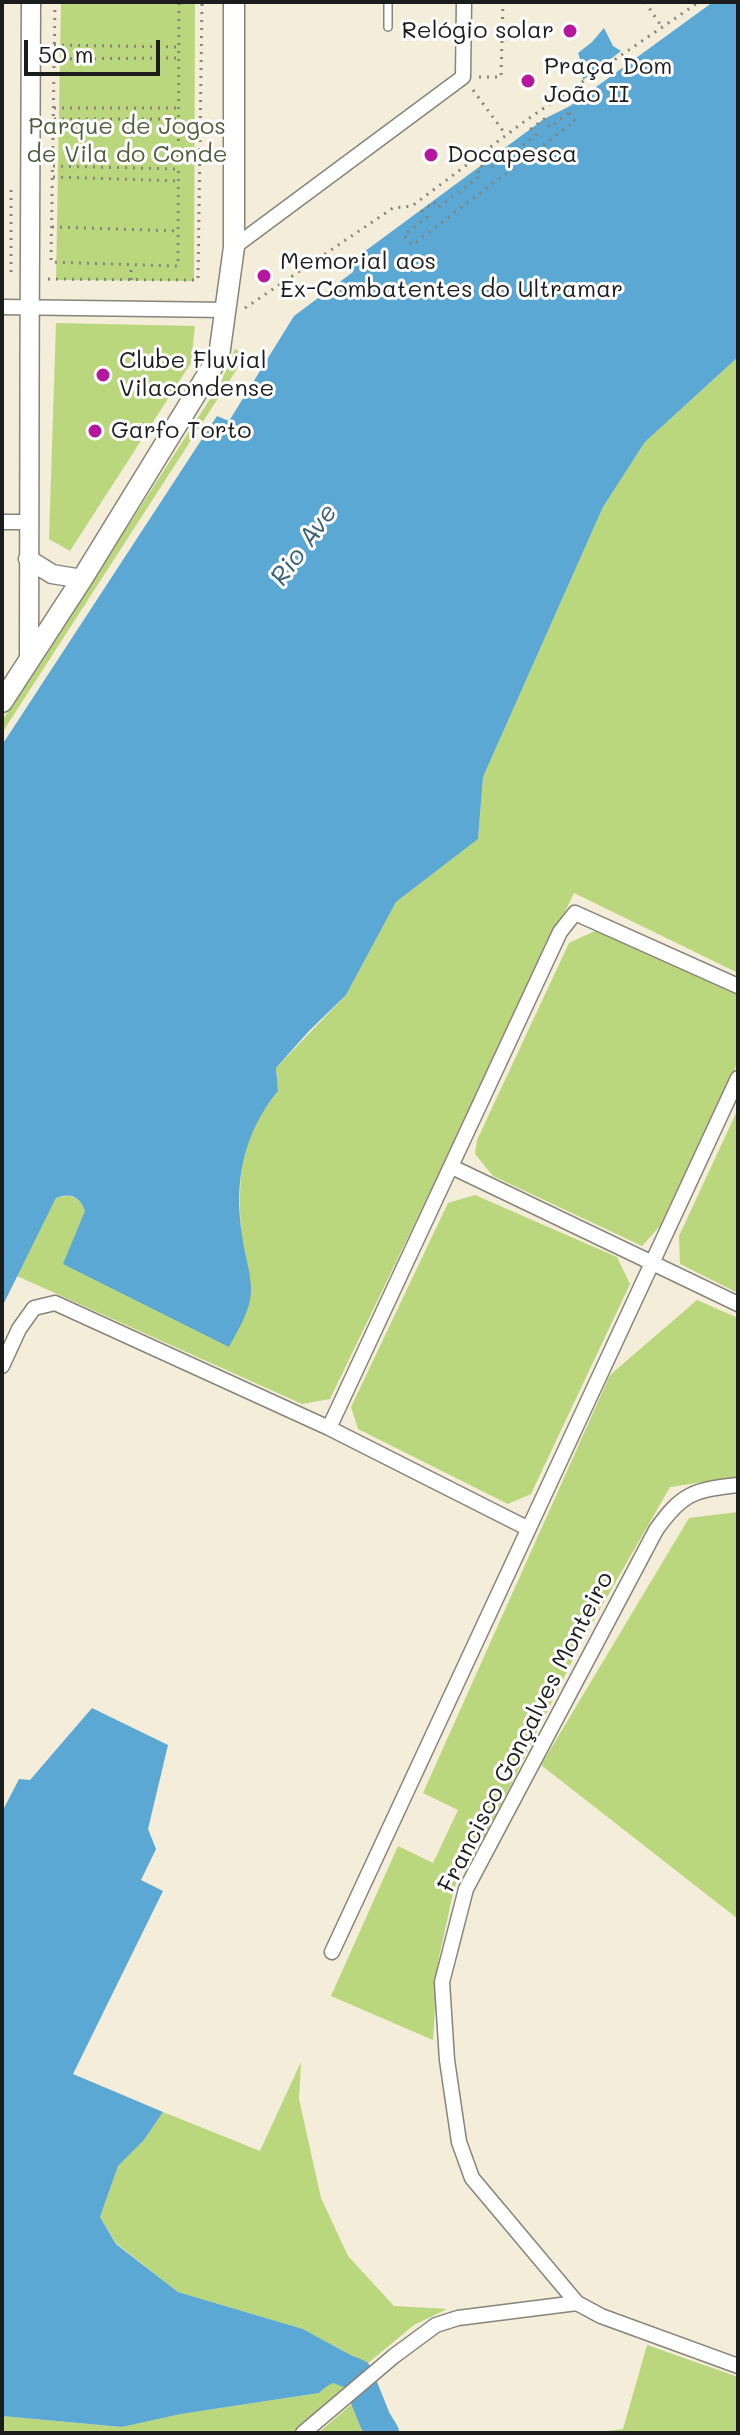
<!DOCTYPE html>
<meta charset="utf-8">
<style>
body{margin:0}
#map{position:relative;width:740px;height:2435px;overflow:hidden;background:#f4edd9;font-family:Mali,sans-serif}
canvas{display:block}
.frame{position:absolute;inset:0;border:4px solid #1c1c1c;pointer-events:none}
.scale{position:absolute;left:24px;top:40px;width:136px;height:36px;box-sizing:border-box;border:4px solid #1c1c1c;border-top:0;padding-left:10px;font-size:24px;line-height:28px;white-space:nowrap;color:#1c1c1c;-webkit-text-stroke:6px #fff;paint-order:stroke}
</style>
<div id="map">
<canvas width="740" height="2435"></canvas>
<div class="frame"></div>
<div class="scale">50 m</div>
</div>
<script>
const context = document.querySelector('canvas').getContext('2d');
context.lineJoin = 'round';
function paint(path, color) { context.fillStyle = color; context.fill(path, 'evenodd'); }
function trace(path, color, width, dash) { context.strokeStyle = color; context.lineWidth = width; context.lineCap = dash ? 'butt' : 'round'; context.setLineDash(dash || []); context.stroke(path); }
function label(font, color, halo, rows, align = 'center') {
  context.font = font + ' Mali,sans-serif'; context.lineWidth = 6; context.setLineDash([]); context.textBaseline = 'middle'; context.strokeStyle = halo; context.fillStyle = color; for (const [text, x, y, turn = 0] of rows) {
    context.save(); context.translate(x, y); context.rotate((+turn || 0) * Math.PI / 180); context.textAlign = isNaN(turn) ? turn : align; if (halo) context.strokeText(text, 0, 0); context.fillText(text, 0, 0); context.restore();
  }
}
paint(new Path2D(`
 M 61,2 L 195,2 L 194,281 L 56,280 Z
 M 56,323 L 195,326 L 191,363 L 70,551 L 49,539 Z
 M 235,349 L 246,355 L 2,733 L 2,721 L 221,382 Z
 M 738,357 L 738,973 L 574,893 L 330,1399 L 302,1404 L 17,1276 L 56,1198 C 71,1193 80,1197 85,1211 L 241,1231 C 238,1173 240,1138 278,1091 L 276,1068 L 346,995 L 396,902 L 478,839 L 483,777 L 603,507 L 645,442 Z
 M 597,930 L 738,995 L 738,1062 L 660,1226 L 642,1246 L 493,1176 L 475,1154 L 477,1140 L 569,943 Z
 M 738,1109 L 738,1293 L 680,1264 L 679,1236 Z
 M 475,1195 L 617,1257 L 630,1284 L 531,1494 L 508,1504 L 358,1429 L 351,1407 L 448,1203 Z
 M 697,1300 L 738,1318 L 738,1477 L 670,1487 L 583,1639 L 485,1837 L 463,1859 L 452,1898 L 438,1962 L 433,2040 L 331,1996 L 398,1846 L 433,1863 L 458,1810 L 423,1793 L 610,1375 Z
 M 738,1512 L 738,1919 L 541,1765 L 689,1518 Z
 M 301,2062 L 299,2099 L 321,2198 L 348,2256 L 394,2306 L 447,2309 L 414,2325 L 367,2364 L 303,2329 L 178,2292 L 116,2243 L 100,2217 L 118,2166 L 144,2140 L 163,2112 L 260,2151 Z
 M 647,2345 L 738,2377 L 738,2433 L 591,2433 L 623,2429 Z
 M 340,2381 L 351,2388 L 296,2433 L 2,2433 L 2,2416 L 122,2427 L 181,2414 L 319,2393 L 332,2382 Z
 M 353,2403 L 371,2433 L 318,2433 Z`), '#bad77d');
paint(new Path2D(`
 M 713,2 L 738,2 L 738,357 L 645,442 L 603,507 L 483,777 L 478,839 L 396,902 L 346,995 L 309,1031 L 276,1068 L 278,1091 C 243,1134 234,1181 242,1235 C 244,1253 251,1272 251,1290 C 251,1310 238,1330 229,1347 L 63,1264 L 85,1211 C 80,1197 71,1192 56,1198 L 2,1307 L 2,745 L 217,416 L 229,421 L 294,316 L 353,272 L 349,263 L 544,119 L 570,106 Z
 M 604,28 L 613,46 L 621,51 L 583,80 L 582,65 L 578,53 L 592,42 Z
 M 92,1708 L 168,1745 L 148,1829 L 156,1849 L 141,1880 L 163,1891 L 73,2074 L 163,2112 L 144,2140 L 118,2166 L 100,2217 L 116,2244 L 178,2292 L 303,2329 L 367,2364 L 372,2372 L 351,2388 C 336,2378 332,2382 319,2393 L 181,2414 L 122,2427 L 2,2416 L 2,1812 L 19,1779 L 30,1780 Z`), '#5aa8d3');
trace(new Path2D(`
 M 334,2366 L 357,2375 L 375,2420 L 383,2433`), '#5aa8d3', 32);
const service = new Path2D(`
 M 388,27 L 388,2`);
const minor = new Path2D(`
 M 234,247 L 463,77 L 464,2
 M 2,307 L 226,310
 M 2,522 L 27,522
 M 452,1167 L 738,1304
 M 2,1366 L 19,1329 L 34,1308 L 55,1303 L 329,1428 L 527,1528
 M 329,1428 L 560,932 L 575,913 L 738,986
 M 738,1485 C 694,1490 682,1493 656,1530 L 466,1889 L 442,1982 L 447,2060 L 459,2142 L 472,2178 L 577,2303 L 601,2316 L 738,2366
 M 332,1952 L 738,1078
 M 303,2433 L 394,2356 L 436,2325 L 458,2318 L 577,2303`);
const tertiary = new Path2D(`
 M 28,559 L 52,574 L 82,579
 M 29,661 C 28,441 31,222 31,2`);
const secondary = new Path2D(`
 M 2,702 L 82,579 L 219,356 L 234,247 L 234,2`);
trace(service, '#88847a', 10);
trace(minor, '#88847a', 17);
trace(tertiary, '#88847a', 21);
trace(secondary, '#88847a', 23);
trace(new Path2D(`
 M 55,2 L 51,262 L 178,266 L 179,2
 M 645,2 L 662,27
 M 54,45 L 178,47
 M 54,59 L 179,58
 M 479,77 L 501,77 L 503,2
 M 473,90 L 506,135
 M 54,108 L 178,108
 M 569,113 L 575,121 L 412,245 L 404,235 L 427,217 L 422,211 L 434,202 L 438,208 L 481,175 L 477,170 L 489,161 L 493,168 L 536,135 L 531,129 L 544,119 L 550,127 Z
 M 54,119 L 178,119
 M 53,166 L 177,169
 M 53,177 L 179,181
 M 11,190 L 11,274
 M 52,227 L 179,231
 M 48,279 L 198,280 L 202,2
 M 131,280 L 131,264
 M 245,308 L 393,208 L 412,206 L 525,121 L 699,2`), '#88847a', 3, [2, 6]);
trace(service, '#fff', 7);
trace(minor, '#fff', 14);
trace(tertiary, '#fff', 18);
trace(secondary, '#fff', 20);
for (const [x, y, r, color] of [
 [570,31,8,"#b5179e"],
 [528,81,8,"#b5179e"],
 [431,155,8,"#b5179e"],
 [264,276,8,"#b5179e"],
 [103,375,8,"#b5179e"],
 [95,431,8,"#b5179e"]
]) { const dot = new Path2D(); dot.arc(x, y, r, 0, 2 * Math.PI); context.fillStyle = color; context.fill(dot); trace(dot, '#fff', 3); }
label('24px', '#1c1c1c', '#fff', [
 ["Relógio solar",554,31,"right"],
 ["Praça Dom",544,67],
 ["João II",544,95],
 ["Docapesca",447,155],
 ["Memorial aos",280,262],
 ["Ex-Combatentes do Ultramar",280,290],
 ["Clube Fluvial",119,361],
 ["Vilacondense",119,389],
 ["Garfo Torto",111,431]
], 'left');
label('24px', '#535d3e', '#fff', [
 ["Parque de Jogos",127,127],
 ["de Vila do Conde",127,155]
]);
label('24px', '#1c1c1c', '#fff', [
 ["Francisco Gonçalves Monteiro",526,1732,-63]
]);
label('italic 26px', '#3b6278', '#fff', [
 ["Rio Ave",304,545,-54]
]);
</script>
